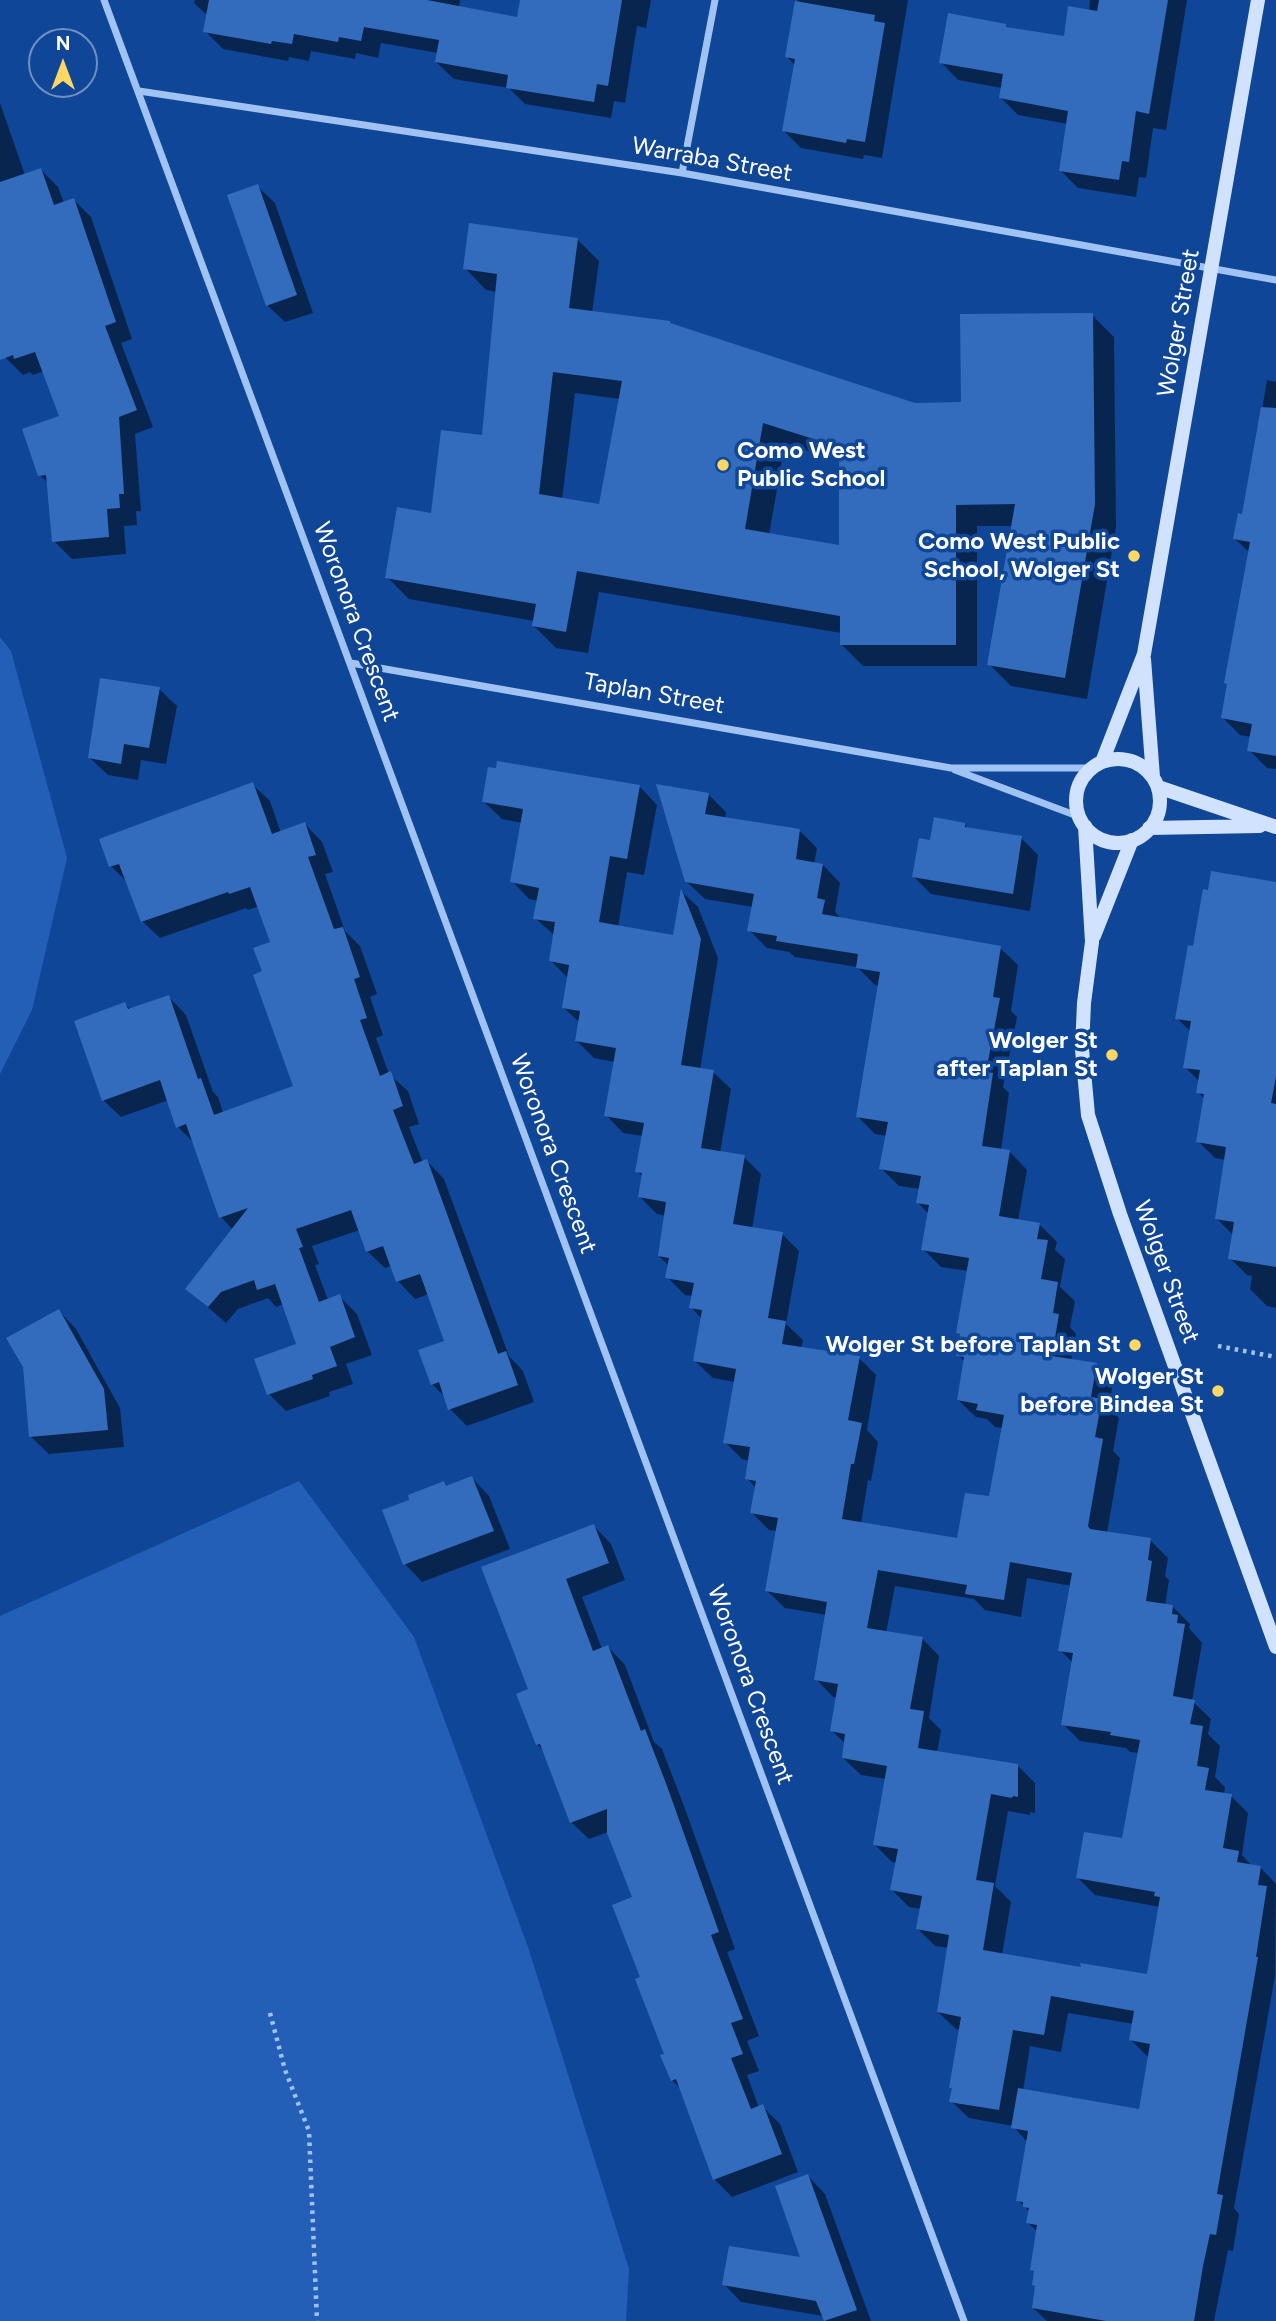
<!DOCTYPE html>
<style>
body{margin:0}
#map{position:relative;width:1276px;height:2321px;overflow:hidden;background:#104697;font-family:Figtree,sans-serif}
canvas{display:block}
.north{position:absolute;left:28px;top:28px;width:70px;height:70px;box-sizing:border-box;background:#104697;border:2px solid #7090c1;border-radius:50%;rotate:0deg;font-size:19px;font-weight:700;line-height:28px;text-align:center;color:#fff}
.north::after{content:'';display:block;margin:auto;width:24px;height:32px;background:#ffd863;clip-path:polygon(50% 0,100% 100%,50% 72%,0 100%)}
</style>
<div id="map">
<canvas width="1276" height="2321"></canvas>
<div class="north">N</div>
</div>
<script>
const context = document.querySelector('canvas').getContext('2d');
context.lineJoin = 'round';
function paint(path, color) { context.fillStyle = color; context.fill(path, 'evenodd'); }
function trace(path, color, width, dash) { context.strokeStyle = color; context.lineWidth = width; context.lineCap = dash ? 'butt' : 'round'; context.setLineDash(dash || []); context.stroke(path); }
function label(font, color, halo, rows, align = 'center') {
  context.font = font + ' Figtree,sans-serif'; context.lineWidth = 7; context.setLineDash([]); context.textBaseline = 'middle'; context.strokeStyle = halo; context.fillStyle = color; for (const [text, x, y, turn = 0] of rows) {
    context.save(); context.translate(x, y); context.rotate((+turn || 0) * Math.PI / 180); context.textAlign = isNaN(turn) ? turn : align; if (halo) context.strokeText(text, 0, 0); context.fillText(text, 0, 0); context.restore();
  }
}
paint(new Path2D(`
 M 0,637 L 11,651 L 67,858 L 32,1010 L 0,1074 Z
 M 299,1481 L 414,1637 L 528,1947 L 629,2269 L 626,2321 L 0,2321 L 0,1616 Z`), '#235fb7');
paint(new Path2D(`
 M 195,0 L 460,0 L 459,8 L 519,19 L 522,0 L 651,0 L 646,28 L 637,26 L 625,103 L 614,101 L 611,118 L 525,104 L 509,88 L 454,79 L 436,62 L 438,53 L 381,43 L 378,58 L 356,53 L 355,59 L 311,51 L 309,61 L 289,57 L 288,61 L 223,49 L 205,31 L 208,16 L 194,3 Z
 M 798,0 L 908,0 L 882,158 L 864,155 L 863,159 L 801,148 L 784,131 L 795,65 L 787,57 Z
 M 1090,0 L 1187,0 L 1166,130 L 1153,128 L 1146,178 L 1139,177 L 1136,197 L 1078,188 L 1061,171 L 1068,124 L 1018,115 L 1001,98 L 1002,88 L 958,80 L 941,62 L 1005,26 L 1008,29 L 1065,38 L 1089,11 Z
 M 0,103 L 25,175 L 41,170 L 58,187 L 64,203 L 74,200 L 91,217 L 132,339 L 121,343 L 153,427 L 135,434 L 141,511 L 136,511 L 137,525 L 124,526 L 126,554 L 72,559 L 54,541 L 49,484 L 40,475 L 61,417 L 44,371 L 33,375 L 30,372 L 23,375 L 6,358 L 0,346 Z
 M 257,186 L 275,203 L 313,313 L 285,322 L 267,305 Z
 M 577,239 L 599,261 L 592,313 L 672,326 L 915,405 L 963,404 L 1092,315 L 1114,337 L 1116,527 L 1087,699 L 1011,686 L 989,664 L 1013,526 L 977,526 L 977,666 L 863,666 L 841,644 L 841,633 L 599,592 L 588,653 L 556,648 L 534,626 L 534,621 L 409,599 L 387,577 L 432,515 L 483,437 L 497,292 L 486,290 L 465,268 ZM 575,393 L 620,399 L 601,507 L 562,500 ZM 785,443 L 841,462 L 841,548 L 769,535 Z
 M 1267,380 L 1276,382 L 1276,769 L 1267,768 L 1249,750 L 1251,737 L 1240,735 L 1223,718 L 1250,553 L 1235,539 L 1244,516 Z
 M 159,689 L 177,706 L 166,764 L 141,760 L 138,780 L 108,775 L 90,758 Z
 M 252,784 L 270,801 L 281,833 L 305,824 L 322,842 L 333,872 L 325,874 L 345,931 L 360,946 L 377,994 L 370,997 L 383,1035 L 376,1038 L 389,1074 L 408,1091 L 419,1124 L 409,1127 L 423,1163 L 427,1161 L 444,1179 L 509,1356 L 523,1371 L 534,1402 L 467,1426 L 450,1409 L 446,1398 L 432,1384 L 446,1342 L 429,1294 L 415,1299 L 398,1281 L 392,1265 L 385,1268 L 367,1251 L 360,1230 L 312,1246 L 319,1264 L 315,1265 L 328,1300 L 339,1296 L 357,1314 L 372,1355 L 346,1364 L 353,1384 L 329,1392 L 330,1396 L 286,1411 L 269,1394 L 298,1345 L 284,1304 L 276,1307 L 268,1298 L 238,1309 L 226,1323 L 187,1289 L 233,1230 L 221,1217 L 195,1144 L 178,1127 L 169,1100 L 121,1117 L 103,1100 L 125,1004 L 131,1010 L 169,997 L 186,1015 L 213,1092 L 218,1097 L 223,1113 L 295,1087 L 264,972 L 272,943 L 259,906 L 248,910 L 246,908 L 160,938 L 142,921 L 129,884 L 111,866 Z
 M 640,787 L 657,805 L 644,875 L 627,872 L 618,927 L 674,937 L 682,892 L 698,907 L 718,958 L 700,1070 L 713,1072 L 731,1089 L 720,1153 L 744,1157 L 761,1174 L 752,1229 L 782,1234 L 799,1251 L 786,1324 L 803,1340 L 801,1349 L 859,1358 L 876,1375 L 867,1430 L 878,1442 L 871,1481 L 868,1480 L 861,1524 L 959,1540 L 990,1498 L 1003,1428 L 995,1427 L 987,1419 L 976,1417 L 958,1400 L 965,1362 L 958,1355 L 961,1335 L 958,1333 L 969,1271 L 941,1267 L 923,1249 L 929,1214 L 918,1203 L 921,1189 L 899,1186 L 881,1168 L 887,1136 L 875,1134 L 858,1117 L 879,986 L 875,985 L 857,967 L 795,957 L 789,952 L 767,948 L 749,930 L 753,907 L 705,899 L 687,882 L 709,795 L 726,812 L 725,819 L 800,831 L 817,848 L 814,864 L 823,865 L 840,883 L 835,912 L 842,920 L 1000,948 L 1018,965 L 1011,1011 L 1017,1017 L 1003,1087 L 1009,1093 L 1001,1151 L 1010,1152 L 1027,1170 L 1018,1221 L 1039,1224 L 1057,1242 L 1055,1250 L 1065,1259 L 1060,1287 L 1075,1301 L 1070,1327 L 1076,1334 L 1071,1361 L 1096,1365 L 1113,1382 L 1109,1408 L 1119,1418 L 1113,1451 L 1120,1458 L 1107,1533 L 1150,1540 L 1168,1558 L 1165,1576 L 1169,1580 L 1165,1606 L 1173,1607 L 1190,1624 L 1189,1628 L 1202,1643 L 1192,1701 L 1211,1719 L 1208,1734 L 1220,1746 L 1215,1777 L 1225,1787 L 1224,1795 L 1231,1796 L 1248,1813 L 1242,1855 L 1252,1866 L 1260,1867 L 1276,1884 L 1275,1976 L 1234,2208 L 1239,2214 L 1233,2251 L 1228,2250 L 1214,2321 L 1047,2321 L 1033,2308 L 1037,2288 L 1034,2285 L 1036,2273 L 1031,2269 L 1038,2232 L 1028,2223 L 1030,2212 L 1018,2200 L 1028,2143 L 1013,2126 L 969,2118 L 951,2101 L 953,2089 L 951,2087 L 961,2030 L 956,2029 L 938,2012 L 949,1948 L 935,1946 L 918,1929 L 921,1909 L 909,1907 L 892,1890 L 897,1863 L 892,1862 L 875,1845 L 886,1779 L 861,1775 L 843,1758 L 846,1744 L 832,1731 L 838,1698 L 833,1697 L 816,1679 L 827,1615 L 785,1608 L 767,1591 L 778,1531 L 769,1530 L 752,1513 L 756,1488 L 747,1478 L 750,1461 L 742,1459 L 725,1442 L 735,1382 L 713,1378 L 695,1361 L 702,1319 L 691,1307 L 693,1296 L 685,1295 L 667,1277 L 669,1266 L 659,1256 L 666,1216 L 657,1214 L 640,1197 L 643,1177 L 637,1171 L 643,1136 L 623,1133 L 606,1115 L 615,1062 L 594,1058 L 577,1041 L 580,1023 L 564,1008 L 569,979 L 551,961 L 555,936 L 535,918 L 538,901 L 529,899 L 512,881 L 522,823 L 502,819 L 484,802 ZM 1027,1578 L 1072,1586 L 1060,1650 L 1073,1663 L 1063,1724 L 1080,1741 L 1126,1748 L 1130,1752 L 1140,1753 L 1123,1841 L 1078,1878 L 1095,1895 L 1160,1907 L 1148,1976 L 1083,1969 L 1002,1955 L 1011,1902 L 995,1886 L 1008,1811 L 1030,1815 L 1030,1812 L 1035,1813 L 1035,1783 L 1017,1765 L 937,1753 L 941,1730 L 929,1718 L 939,1656 L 922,1638 L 886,1633 L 895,1586 L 974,1599 L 985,1610 L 1021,1617 ZM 1068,2013 L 1134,2024 L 1131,2040 L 1149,2058 L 1140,2111 L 1023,2091 L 1030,2046 L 1061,2052 Z
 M 965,825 L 969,830 L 1021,838 L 1038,855 L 1030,911 L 931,894 L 914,877 L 931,842 Z
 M 1276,884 L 1276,1308 L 1267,1306 L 1250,1289 L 1252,1276 L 1247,1275 L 1230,1258 L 1233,1235 L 1216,1218 L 1226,1160 L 1215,1158 L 1198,1141 L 1205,1100 L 1198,1092 L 1200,1082 L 1185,1067 L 1191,1032 L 1177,1018 L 1195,948 Z
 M 59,1311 L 76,1329 L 120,1408 L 124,1447 L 49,1454 L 31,1437 Z
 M 472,1478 L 489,1496 L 510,1549 L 422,1582 L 405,1564 L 385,1511 Z
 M 594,1526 L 611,1544 L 625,1580 L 582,1597 L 602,1649 L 608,1647 L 625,1665 L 654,1742 L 662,1749 L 684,1806 L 735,1949 L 727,1952 L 759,2036 L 747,2041 L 759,2071 L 747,2075 L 759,2108 L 762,2106 L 780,2124 L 798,2172 L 732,2197 L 714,2179 L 681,2089 L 672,2080 L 642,1978 L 634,1898 L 608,1832 L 589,1839 L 571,1822 L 545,1752 L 537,1744 L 530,1690 L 483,1568 Z
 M 808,2176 L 825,2194 L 871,2321 L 826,2321 L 823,2316 L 741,2302 L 724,2284 L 803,2260 Z`), '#0007');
paint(new Path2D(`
 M 209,0 L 427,0 L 517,17 L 520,0 L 622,0 L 608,86 L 597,84 L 594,102 L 506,88 L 508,75 L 435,62 L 439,40 L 364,27 L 361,41 L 339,37 L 338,42 L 294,34 L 292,44 L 272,41 L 271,44 L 203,32 Z
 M 1099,0 L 1168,0 L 1149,114 L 1136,111 L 1129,162 L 1122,161 L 1119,180 L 1059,171 L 1068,111 L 999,98 L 1003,74 L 939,63 L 948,13 L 1006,24 L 1006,27 L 1064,36 L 1068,6 L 1097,11 Z
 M 795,1 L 875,15 L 874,21 L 885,23 L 865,142 L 847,139 L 846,143 L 782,131 L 795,59 L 785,57 Z
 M 41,168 L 54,205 L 74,198 L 116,322 L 105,326 L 137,410 L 119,417 L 124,494 L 119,494 L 120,508 L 107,509 L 109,537 L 52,542 L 46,475 L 38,476 L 22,429 L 59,416 L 35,352 L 14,359 L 13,355 L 0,360 L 0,182 Z
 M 258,184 L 297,295 L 266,306 L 227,195 Z
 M 469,223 L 578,238 L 569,308 L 670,321 L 670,323 L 915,403 L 961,402 L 960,314 L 1093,313 L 1095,504 L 1065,678 L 987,665 L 1015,504 L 956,505 L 956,645 L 840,645 L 840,616 L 577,571 L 566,632 L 532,626 L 536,604 L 385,578 L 397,507 L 431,513 L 441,430 L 482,435 L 497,274 L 463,269 ZM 553,372 L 622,381 L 599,504 L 539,494 ZM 763,423 L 839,447 L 839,545 L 745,529 Z
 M 1261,407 L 1276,408 L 1276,756 L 1247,751 L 1252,724 L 1221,718 L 1227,684 L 1224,683 L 1250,542 L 1233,539 L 1238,513 L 1242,514 Z
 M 100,678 L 160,687 L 149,748 L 124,744 L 121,764 L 88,758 Z
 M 497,761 L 640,785 L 627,859 L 610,856 L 599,922 L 673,935 L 681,888 L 701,939 L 681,1065 L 714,1070 L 701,1148 L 745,1155 L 733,1224 L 783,1232 L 768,1318 L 786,1321 L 782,1344 L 860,1356 L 848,1420 L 862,1423 L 854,1464 L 851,1464 L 842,1519 L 957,1538 L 965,1493 L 989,1496 L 1004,1415 L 976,1410 L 978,1404 L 957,1400 L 964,1357 L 956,1356 L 960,1334 L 956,1333 L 969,1258 L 921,1250 L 929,1205 L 916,1203 L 921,1176 L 879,1169 L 888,1122 L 856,1117 L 880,972 L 856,968 L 858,954 L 776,941 L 777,936 L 747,931 L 754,894 L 685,882 L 656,784 L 709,793 L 705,814 L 800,829 L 796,859 L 823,864 L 817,898 L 825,900 L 822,914 L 1001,946 L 993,997 L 1000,998 L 986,1072 L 993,1073 L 982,1146 L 1010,1150 L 999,1216 L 1040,1223 L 1037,1239 L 1048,1240 L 1041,1279 L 1058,1282 L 1053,1313 L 1059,1314 L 1052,1356 L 1097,1363 L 1091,1397 L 1102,1399 L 1095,1437 L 1103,1439 L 1088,1526 L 1090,1529 L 1151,1538 L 1148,1560 L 1152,1561 L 1146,1601 L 1173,1605 L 1172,1614 L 1178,1615 L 1177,1623 L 1185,1624 L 1173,1696 L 1195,1700 L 1190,1724 L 1203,1726 L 1197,1766 L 1209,1768 L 1205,1790 L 1232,1794 L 1223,1848 L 1239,1851 L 1237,1862 L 1261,1866 L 1258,1885 L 1267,1886 L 1256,1957 L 1258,1957 L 1217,2194 L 1223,2195 L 1216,2235 L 1210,2234 L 1203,2266 L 1194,2321 L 1106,2321 L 1032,2308 L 1035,2286 L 1032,2285 L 1034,2271 L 1030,2270 L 1037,2225 L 1026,2223 L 1029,2208 L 1023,2207 L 1023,2202 L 1016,2201 L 1028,2131 L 1011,2128 L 1018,2088 L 1139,2109 L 1150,2044 L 1129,2040 L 1134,2011 L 1051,1996 L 1044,2035 L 1013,2030 L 999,2110 L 949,2102 L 952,2088 L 949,2088 L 961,2017 L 937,2012 L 949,1935 L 916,1929 L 922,1896 L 890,1890 L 898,1849 L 873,1845 L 887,1766 L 842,1758 L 845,1734 L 830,1731 L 838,1684 L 814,1680 L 827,1602 L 765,1591 L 778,1518 L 750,1513 L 756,1481 L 745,1479 L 750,1447 L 723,1443 L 736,1369 L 693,1361 L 702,1310 L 689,1308 L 694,1283 L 665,1278 L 669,1258 L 658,1256 L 666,1202 L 638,1197 L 642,1173 L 635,1172 L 644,1123 L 604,1116 L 616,1048 L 575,1041 L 580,1011 L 562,1008 L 569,965 L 549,961 L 555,922 L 533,919 L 539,888 L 510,882 L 523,809 L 482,802 L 488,767 L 496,768 ZM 1010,1562 L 1072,1573 L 1058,1651 L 1073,1653 L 1061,1725 L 1111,1732 L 1110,1735 L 1140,1740 L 1122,1838 L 1084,1832 L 1076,1878 L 1155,1892 L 1154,1896 L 1160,1897 L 1147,1974 L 1080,1963 L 1081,1967 L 983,1950 L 994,1883 L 976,1880 L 991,1794 L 1012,1798 L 1013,1796 L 1018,1797 L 1018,1764 L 918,1748 L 924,1711 L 910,1709 L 923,1637 L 867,1628 L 878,1570 L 967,1585 L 965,1594 L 1004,1600 Z
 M 253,782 L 272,834 L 305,822 L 316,855 L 308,857 L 334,929 L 343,927 L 360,977 L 354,979 L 367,1018 L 360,1020 L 380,1076 L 391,1071 L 403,1106 L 393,1110 L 414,1164 L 427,1159 L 498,1354 L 506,1351 L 518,1385 L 448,1410 L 439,1382 L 431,1385 L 418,1350 L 444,1341 L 420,1274 L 396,1282 L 383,1246 L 366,1252 L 351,1210 L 296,1229 L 303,1247 L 299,1248 L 319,1302 L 340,1294 L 355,1337 L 330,1347 L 337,1366 L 312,1375 L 313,1379 L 267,1395 L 254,1359 L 296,1344 L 275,1284 L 257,1290 L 254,1280 L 221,1292 L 208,1307 L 185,1289 L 248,1208 L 219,1218 L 186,1124 L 176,1128 L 160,1080 L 102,1101 L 74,1021 L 125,1002 L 128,1009 L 169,995 L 198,1079 L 201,1078 L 214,1115 L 293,1086 L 253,975 L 262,971 L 253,948 L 270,942 L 250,887 L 229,894 L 228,892 L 141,922 L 119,864 L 109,867 L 99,839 Z
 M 934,817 L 965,823 L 965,827 L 1022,836 L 1013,894 L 912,877 L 919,838 L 930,840 Z
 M 1211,871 L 1276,882 L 1276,1077 L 1271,1103 L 1276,1104 L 1276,1267 L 1228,1259 L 1234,1222 L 1215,1219 L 1226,1147 L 1196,1142 L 1204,1094 L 1196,1093 L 1200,1070 L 1183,1068 L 1191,1021 L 1175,1019 L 1188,945 L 1193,946 L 1203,889 L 1208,890 Z
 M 59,1309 L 104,1389 L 108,1430 L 29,1437 L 23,1367 L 6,1338 Z
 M 472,1476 L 494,1531 L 403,1565 L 382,1510 L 409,1500 L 408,1495 L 444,1481 L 446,1486 Z
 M 594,1524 L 609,1563 L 566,1579 L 593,1651 L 608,1645 L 641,1731 L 645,1729 L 667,1786 L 719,1932 L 711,1935 L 743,2019 L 731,2023 L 743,2054 L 731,2058 L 751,2109 L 763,2104 L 782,2154 L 713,2180 L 676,2079 L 671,2081 L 660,2055 L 664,2054 L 635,1979 L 640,1977 L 612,1905 L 632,1897 L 607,1833 L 607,1809 L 570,1823 L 540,1744 L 536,1745 L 516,1694 L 528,1689 L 481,1567 Z
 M 808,2174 L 857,2310 L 824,2321 L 816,2301 L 722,2285 L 729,2246 L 800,2257 L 775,2186 Z`), '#346cbd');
trace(new Path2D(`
 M 1218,1346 L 1276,1357
 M 270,2013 L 285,2070 L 309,2131 L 317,2321`), '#a0c3f4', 4.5, [3.5, 5]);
trace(new Path2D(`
 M 104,0 L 964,2321
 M 139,91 L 682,173 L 1276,280
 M 682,173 L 715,0
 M 351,663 L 951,768 L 1092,768
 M 955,770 L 1080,817`), '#a0c3f4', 7);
trace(new Path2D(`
 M 1144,659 L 1153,777
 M1076 801a42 42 0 1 1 84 0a42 42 0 1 1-84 0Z
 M 1102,762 L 1144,654 L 1258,0
 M 1158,787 L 1276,827
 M 1085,826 L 1092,942 L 1084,1003 L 1082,1049 L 1088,1115 L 1120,1214 L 1276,1647
 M 1149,828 L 1260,826
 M 1094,936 L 1132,840`), '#d0e2fd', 14);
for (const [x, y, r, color] of [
 [723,465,7,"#ffd863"],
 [1134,556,7,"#ffd863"],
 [1112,1055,7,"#ffd863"],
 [1135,1345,7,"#ffd863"],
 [1218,1391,7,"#ffd863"]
]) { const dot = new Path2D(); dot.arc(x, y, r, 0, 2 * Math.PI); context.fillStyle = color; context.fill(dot); trace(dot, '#104697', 2.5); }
label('24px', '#fff', '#104697', [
 ["Warraba Street",712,160,10],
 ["Wolger Street",1179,323,-80],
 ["Woronora Crescent",356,622,70],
 ["Taplan Street",654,694,10],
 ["Woronora Crescent",553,1154,70],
 ["Wolger Street",1166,1272,70],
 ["Woronora Crescent",750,1685,70]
]);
label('bold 24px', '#fff', '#104697', [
 ["Como West",737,451,"left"],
 ["Public School",737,479,"left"],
 ["Como West Public",1120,542],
 ["School, Wolger St",1120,570],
 ["Wolger St",1098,1041],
 ["after Taplan St",1098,1069],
 ["Wolger St before Taplan St",1121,1345],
 ["Wolger St",1204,1377],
 ["before Bindea St",1204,1405]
], 'right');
</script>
